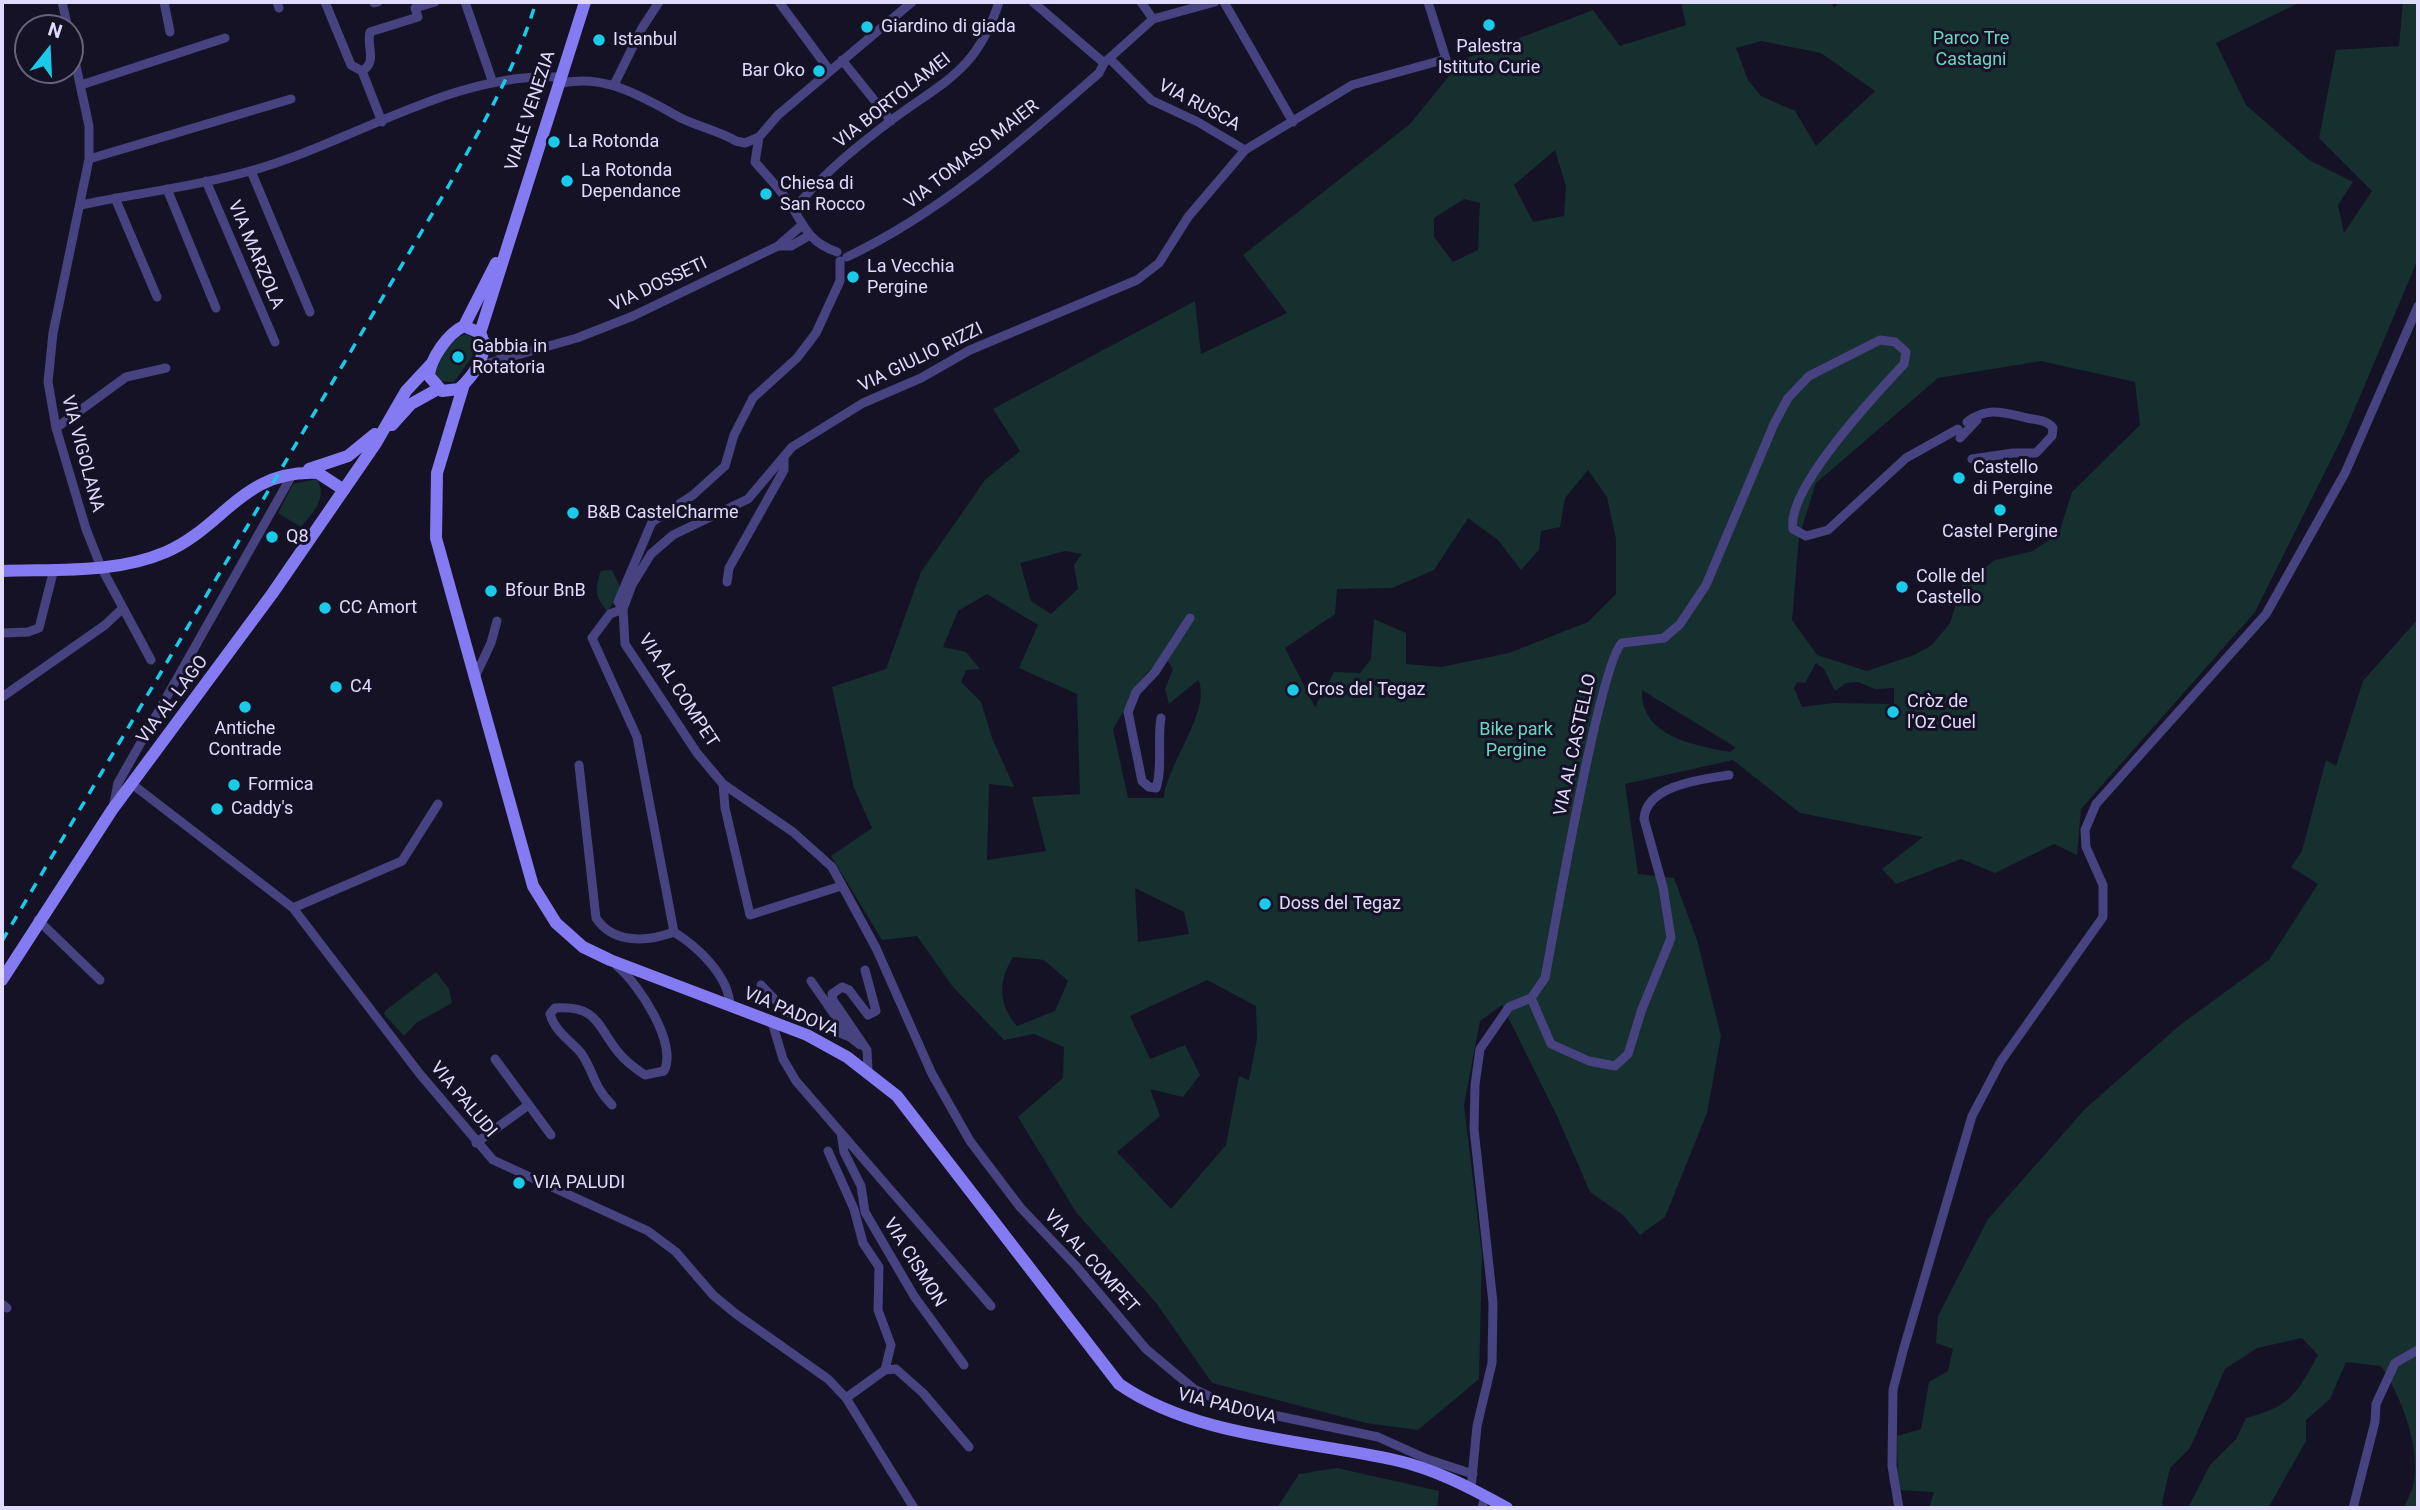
<!DOCTYPE html>
<meta charset="utf-8">
<style>
body{margin:0}
#map{position:relative;width:2420px;height:1510px;overflow:hidden;background:#161226;font-family:Roboto,sans-serif}
canvas{display:block}
.frame{position:absolute;inset:0;border:4px solid #e0dbfc;pointer-events:none}
.north{position:absolute;left:14px;top:14px;width:70px;height:70px;box-sizing:border-box;background:#161226;border:2px solid #67627c;border-radius:50%;rotate:18deg;font-size:19px;font-weight:700;line-height:28px;text-align:center;color:#e0dbfc}
.north::after{content:'';display:block;margin:auto;width:24px;height:32px;background:#19cae9;clip-path:polygon(50% 0,100% 100%,50% 72%,0 100%)}
</style>
<div id="map">
<canvas width="2420" height="1510"></canvas>
<div class="frame"></div>
<div class="north">N</div>
</div>
<script>
const context = document.querySelector('canvas').getContext('2d');
context.lineJoin = 'round';
function paint(path, color) { context.fillStyle = color; context.fill(path, 'evenodd'); }
function trace(path, color, width, dash) { context.strokeStyle = color; context.lineWidth = width; context.lineCap = dash ? 'butt' : 'round'; context.setLineDash(dash || []); context.stroke(path); }
function label(font, color, halo, rows, align = 'center') {
  context.font = font + ' Roboto,sans-serif'; context.lineWidth = 6; context.setLineDash([]); context.textBaseline = 'middle'; context.strokeStyle = halo; context.fillStyle = color; for (const [text, x, y, turn = 0] of rows) {
    context.save(); context.translate(x, y); context.rotate((+turn || 0) * Math.PI / 180); context.textAlign = isNaN(turn) ? turn : align; if (halo) context.strokeText(text, 0, 0); context.fillText(text, 0, 0); context.restore();
  }
}
paint(new Path2D(`
 M 1681,2 L 1831,2 L 1834,8 L 1839,2 L 2301,2 L 2216,43 L 2246,105 L 2309,160 L 2353,182 L 2338,205 L 2344,233 L 2372,191 L 2319,138 L 2336,50 L 2399,46 L 2403,2 L 2418,2 L 2418,258 L 2413,271 L 2344,434 L 2255,612 L 2081,809 L 2077,855 L 2054,844 L 1995,873 L 1961,859 L 1896,884 L 1882,869 L 1923,837 L 1800,813 L 1733,760 L 1625,784 L 1638,874 L 1674,878 L 1697,940 L 1721,1036 L 1707,1113 L 1665,1217 L 1640,1235 L 1623,1215 L 1590,1192 L 1558,1118 L 1502,1005 L 1480,1021 L 1464,1105 L 1482,1254 L 1479,1379 L 1418,1430 L 1366,1423 L 1212,1383 L 1157,1304 L 1076,1212 L 1018,1117 L 1063,1078 L 1064,1047 L 1034,1034 L 1004,1040 L 953,987 L 917,936 L 882,940 L 831,856 L 872,828 L 854,788 L 832,687 L 886,669 L 921,572 L 985,480 L 1020,451 L 993,409 L 1195,301 L 1201,354 L 1287,313 L 1243,255 L 1410,124 L 1462,60 L 1593,10 L 1620,46 L 1686,25 ZM 1761,41 L 1821,53 L 1875,91 L 1816,146 L 1795,111 L 1761,96 L 1748,80 L 1736,48 ZM 1555,150 L 1566,186 L 1564,216 L 1533,222 L 1514,185 ZM 1464,199 L 1480,203 L 1478,250 L 1453,262 L 1434,237 L 1434,218 ZM 2041,361 L 2135,382 L 2140,425 L 2072,492 L 2059,533 L 2033,551 L 1995,560 L 1962,585 L 1950,623 L 1932,645 L 1914,655 L 1867,671 L 1817,655 L 1792,620 L 1799,537 L 1816,483 L 1938,378 ZM 1588,470 L 1607,497 L 1616,539 L 1616,594 L 1588,622 L 1509,653 L 1441,667 L 1406,664 L 1406,633 L 1374,619 L 1371,659 L 1360,673 L 1334,672 L 1315,707 L 1285,648 L 1335,614 L 1337,589 L 1392,588 L 1434,570 L 1468,518 L 1498,540 L 1521,570 L 1539,550 L 1541,531 L 1560,527 L 1565,498 ZM 1065,551 L 1082,554 L 1074,565 L 1078,589 L 1051,614 L 1031,601 L 1020,563 ZM 987,594 L 1038,625 L 1019,668 L 1077,694 L 1080,794 L 1032,797 L 1046,851 L 987,860 L 989,784 L 1014,787 L 992,738 L 981,702 L 961,682 L 966,670 L 980,669 L 966,652 L 943,647 L 958,611 ZM 1167,660 L 1173,669 L 1165,689 L 1169,704 L 1198,680 C 1213,708 1166,766 1164,798 L 1128,798 L 1113,729 L 1147,672 ZM 1816,663 L 1824,669 L 1835,691 L 1846,683 L 1858,682 L 1875,689 L 1894,688 L 1894,704 L 1833,703 L 1802,707 L 1794,688 L 1797,682 L 1805,683 ZM 1642,690 L 1735,747 L 1735,748 L 1730,752 C 1693,745 1640,736 1642,690 ZM 1135,888 L 1184,912 L 1189,934 L 1138,942 ZM 1013,957 L 1044,960 L 1068,981 L 1055,1011 L 1017,1026 C 998,1004 998,981 1013,957 ZM 1207,980 L 1256,1006 L 1257,1039 L 1249,1080 L 1239,1076 L 1226,1145 L 1171,1209 L 1117,1152 L 1160,1116 L 1150,1089 L 1183,1097 L 1200,1075 L 1185,1045 L 1150,1059 L 1130,1016 Z
 M 467,334 L 475,340 L 472,357 L 454,382 L 440,381 L 436,376 C 436,360 451,337 467,334 Z
 M 317,479 C 328,499 313,512 301,527 L 278,513 L 293,484 Z
 M 612,570 L 621,589 L 608,612 C 596,599 594,588 601,571 Z
 M 2418,619 L 2418,1508 L 2404,1508 C 2407,1500 2412,1491 2414,1482 C 2420,1444 2401,1397 2381,1366 L 2346,1362 L 2330,1399 L 2306,1420 L 2306,1441 L 2268,1508 L 2188,1508 L 2210,1465 L 2236,1439 L 2246,1418 C 2291,1406 2296,1395 2318,1355 L 2302,1338 L 2257,1348 L 2225,1369 L 2190,1448 L 2170,1468 L 2162,1503 L 2164,1508 L 1929,1508 L 1934,1492 L 1898,1490 L 1897,1436 L 1921,1429 L 1929,1382 L 1948,1371 L 1953,1349 L 1936,1343 L 1938,1316 L 1988,1219 L 2085,1109 L 2180,1025 L 2269,960 L 2318,884 L 2291,867 L 2302,851 L 2326,760 L 2336,766 L 2363,681 Z
 M 436,972 L 449,989 L 452,1003 L 416,1023 L 404,1036 L 384,1014 L 386,1010 Z
 M 1337,1468 L 1439,1491 L 1437,1508 L 1277,1508 L 1299,1474 Z`), '#162f2f');
trace(new Path2D(`
 M 62,2 L 68,28
 M 164,2 L 170,32
 M 277,2 L 279,8
 M 325,2 L 351,65 L 362,71 L 382,122
 M 465,2 L 493,83
 M 779,2 L 830,71
 M 1033,2 L 1104,63
 M 1141,2 L 1153,19
 M 1224,2 L 1293,122
 M 1428,2 L 1446,59 L 1352,85 L 1245,150 L 1188,217 L 1159,263 L 1137,280 L 970,350 L 921,378 L 863,403 L 792,447 L 748,499 L 673,535 L 651,554 L 632,585 L 623,609 L 625,644 L 697,753 L 723,784 L 793,832 L 832,867 L 876,948 L 932,1074 L 970,1141 L 1020,1207 L 1076,1266 L 1146,1349 L 1194,1389 L 1230,1406 L 1378,1437 L 1427,1459 L 1473,1474
 M 374,3 L 378,2
 M 1153,19 L 1215,2
 M 70,38 L 89,126 L 89,159 L 53,333 L 48,382 L 56,428 L 86,529 L 101,567 L 151,660
 M 1110,59 L 1151,100 L 1198,122 L 1245,150
 M 842,60 L 891,121
 M 362,71 C 378,62 366,46 370,32 L 418,17 L 415,8 L 435,2
 M 558,84 C 604,72 642,97 681,118 C 699,127 719,131 736,141 L 745,143 L 759,137
 M 81,85 L 225,38
 M 614,85 L 642,28 L 659,2
 M 89,159 L 291,99
 M 251,171 L 310,312
 M 206,181 L 275,342
 M 167,189 L 216,308
 M 115,198 L 157,297
 M 81,205 C 137,193 195,187 250,171 C 350,144 454,71 560,77
 M 794,210 C 820,176 855,148 889,122 C 943,81 976,73 999,2
 M 778,246 L 791,246 L 810,235
 M 837,252 C 812,243 806,231 794,210 C 784,193 768,177 755,162 L 759,137 L 778,115 L 912,2
 M 847,257 C 942,212 1021,141 1099,73 L 1104,63 L 1153,19
 M 483,339 L 499,352 L 512,354
 M 474,372 L 489,363 L 577,338 L 633,316 L 778,246 L 801,226
 M 1967,422 C 1988,406 2004,413 2027,418 C 2037,420 2047,420 2053,428 L 2052,436 L 2036,453 L 2013,453 L 1972,459
 M 56,428 L 126,377 L 166,368
 M 1960,438 L 1977,420
 M 727,582 L 729,568 L 784,470 L 784,458
 M 623,609 L 618,602 L 652,522 L 693,495 L 725,466 L 734,435 L 753,398 L 797,358 L 816,333 L 840,281 L 840,261
 M 2,633 L 28,632 L 39,628 L 54,569
 M 474,679 L 491,643 L 497,621
 M 2,697 L 105,625 L 123,608
 M 1161,718 C 1157,740 1163,769 1156,788 L 1149,787 L 1142,781 L 1128,712 L 1136,692 L 1155,672 L 1190,618
 M 579,765 L 596,918 C 613,944 647,942 674,932 L 637,737 L 592,638 L 610,614 L 623,609
 M 132,784 L 293,908 L 419,1073 L 493,1160 L 648,1231 L 676,1252 L 713,1295 L 736,1314 L 828,1379 L 846,1398 L 914,1508
 M 723,784 L 725,808 L 750,915 L 841,886
 M 113,808 L 118,783 L 292,475
 M 293,908 L 402,861 L 438,804
 M 38,920 L 100,980
 M 674,932 C 698,947 729,976 730,1006
 M 865,970 L 876,1011 L 868,1015 L 849,990 L 842,987 L 832,994 L 833,1000 L 867,1050 L 868,1071
 M 811,981 L 849,1036
 M 761,985 L 787,1012 L 850,1037 L 860,1045
 M 1531,998 L 1551,1044 L 1589,1061 L 1615,1066 L 1628,1054 L 1642,1009 L 1671,938 L 1663,887 L 1644,819 C 1646,785 1703,779 1729,775
 M 772,1022 L 783,1059 L 796,1081 L 991,1306
 M 495,1059 L 551,1135
 M 612,1105 C 592,1085 594,1071 581,1053 C 570,1040 555,1032 550,1014 L 555,1008 C 599,1005 597,1027 619,1053 C 626,1062 636,1069 645,1075 L 664,1071 C 678,1044 639,984 617,966
 M 841,1133 L 844,1152 L 861,1186 L 865,1212 L 914,1296 L 964,1365
 M 476,1143 L 527,1106
 M 828,1151 L 854,1209 L 863,1243 L 879,1267 L 878,1310 L 891,1345 L 885,1370
 M 2,1304 L 7,1308
 M 846,1398 L 885,1370 L 896,1369 L 923,1393 L 969,1447
 M 1471,1489 L 1477,1426 L 1492,1363 L 1493,1303 L 1474,1129 L 1475,1085 L 1480,1049 L 1509,1007 L 1531,998 L 1545,978 C 1554,931 1600,662 1622,643 L 1664,638 L 1680,624 L 1706,585 L 1774,424 L 1788,398 L 1809,376 L 1880,340 L 1895,342 L 1906,352 L 1904,364 C 1875,395 1786,489 1793,529 L 1806,536 L 1828,530 L 1906,458 L 1958,429
 M 1482,1508 L 1485,1496
 M 1899,1508 L 1892,1466 L 1893,1390 L 1903,1351 L 1972,1116 L 2001,1061 L 2103,917 L 2103,885 L 2086,847 L 2085,830 L 2096,804 L 2266,614 L 2345,473 L 2418,306
 M 2353,1508 L 2375,1422 L 2376,1404 L 2395,1363 L 2418,1350`), '#474280', 9);
trace(new Path2D(`
 M 464,326 L 480,333 C 491,353 473,376 459,389 L 442,391 L 429,376 C 430,359 448,333 464,326 L 496,263
 M 480,333 L 585,2
 M 464,384 L 437,473 L 436,538 L 533,886 L 556,923 L 583,947 L 610,960 L 807,1035 L 847,1057 L 897,1096 L 1119,1384 C 1195,1437 1305,1440 1395,1460 C 1435,1469 1471,1488 1507,1508
 M 392,425 L 411,404 L 438,389
 M 309,469 L 348,456 L 375,434
 M 2,571 C 56,569 115,574 166,552 C 225,526 243,469 318,473 L 344,490
 M 2,980 L 112,810 L 272,594 L 376,443 L 406,391 L 432,363`), '#847bf2', 12);
trace(new Path2D(`
 M 2,941 L 448,187 C 482,126 516,68 536,2`), '#19cae9', 3.5, [10, 9]);
for (const [x, y, r, color] of [
 [1489,25,7,"#19cae9"],
 [867,27,7,"#19cae9"],
 [599,40,7,"#19cae9"],
 [819,71,7,"#19cae9"],
 [554,142,7,"#19cae9"],
 [567,181,7,"#19cae9"],
 [766,194,7,"#19cae9"],
 [853,277,7,"#19cae9"],
 [458,357,7,"#19cae9"],
 [1959,478,7,"#19cae9"],
 [2000,510,7,"#19cae9"],
 [573,513,7,"#19cae9"],
 [272,537,7,"#19cae9"],
 [1902,587,7,"#19cae9"],
 [491,591,7,"#19cae9"],
 [325,608,7,"#19cae9"],
 [336,687,7,"#19cae9"],
 [1293,690,7,"#19cae9"],
 [245,707,7,"#19cae9"],
 [1893,712,7,"#19cae9"],
 [234,785,7,"#19cae9"],
 [217,809,7,"#19cae9"],
 [1265,904,7,"#19cae9"],
 [519,1183,7,"#19cae9"]
]) { const dot = new Path2D(); dot.arc(x, y, r, 0, 2 * Math.PI); context.fillStyle = color; context.fill(dot); trace(dot, '#161226', 2.5); }
label('18px', '#e0dbfc', '#161226', [
 ["Giardino di giada",881,27],
 ["Istanbul",613,40],
 ["Palestra",1489,47,"center"],
 ["Istituto Curie",1489,68,"center"],
 ["Bar Oko",805,71,"right"],
 ["La Rotonda",568,142],
 ["La Rotonda",581,171],
 ["Dependance",581,192],
 ["Chiesa di",780,184],
 ["San Rocco",780,205],
 ["La Vecchia",867,267],
 ["Pergine",867,288],
 ["Gabbia in",472,347],
 ["Rotatoria",472,368],
 ["Castello",1973,468],
 ["di Pergine",1973,489],
 ["B&B CastelCharme",587,513],
 ["Castel Pergine",2000,532,"center"],
 ["Q8",286,537],
 ["Colle del",1916,577],
 ["Castello",1916,598],
 ["Bfour BnB",505,591],
 ["CC Amort",339,608],
 ["C4",350,687],
 ["Cros del Tegaz",1307,690],
 ["Cròz de",1907,702],
 ["l'Oz Cuel",1907,723],
 ["Antiche",245,729,"center"],
 ["Contrade",245,750,"center"],
 ["Formica",248,785],
 ["Caddy's",231,809],
 ["Doss del Tegaz",1279,904],
 ["VIA PALUDI",533,1183]
], 'left');
label('18px', '#6dd5c0', '#161226', [
 ["Parco Tre",1971,39],
 ["Castagni",1971,60],
 ["Bike park",1516,730],
 ["Pergine",1516,751]
]);
label('18px', '#e0dbfc', '#161226', [
 ["VIA BORTOLAMEI",893,101,-38],
 ["VIA RUSCA",1199,106,28],
 ["VIALE VENEZIA",531,111,-72],
 ["VIA TOMASO MAIER",972,155,-38],
 ["VIA MARZOLA",255,255,67],
 ["VIA DOSSETI",659,285,-25],
 ["VIA GIULIO RIZZI",921,358,-26],
 ["VIA VIGOLANA",82,454,75],
 ["VIA AL COMPET",678,691,57],
 ["VIA AL LAGO",173,700,-53],
 ["VIA AL CASTELLO",1576,745,-78],
 ["VIA PADOVA",791,1013,23],
 ["VIA PALUDI",463,1100,50],
 ["VIA AL COMPET",1091,1262,48],
 ["VIA CISMON",914,1263,58],
 ["VIA PADOVA",1227,1407,14]
]);
</script>
